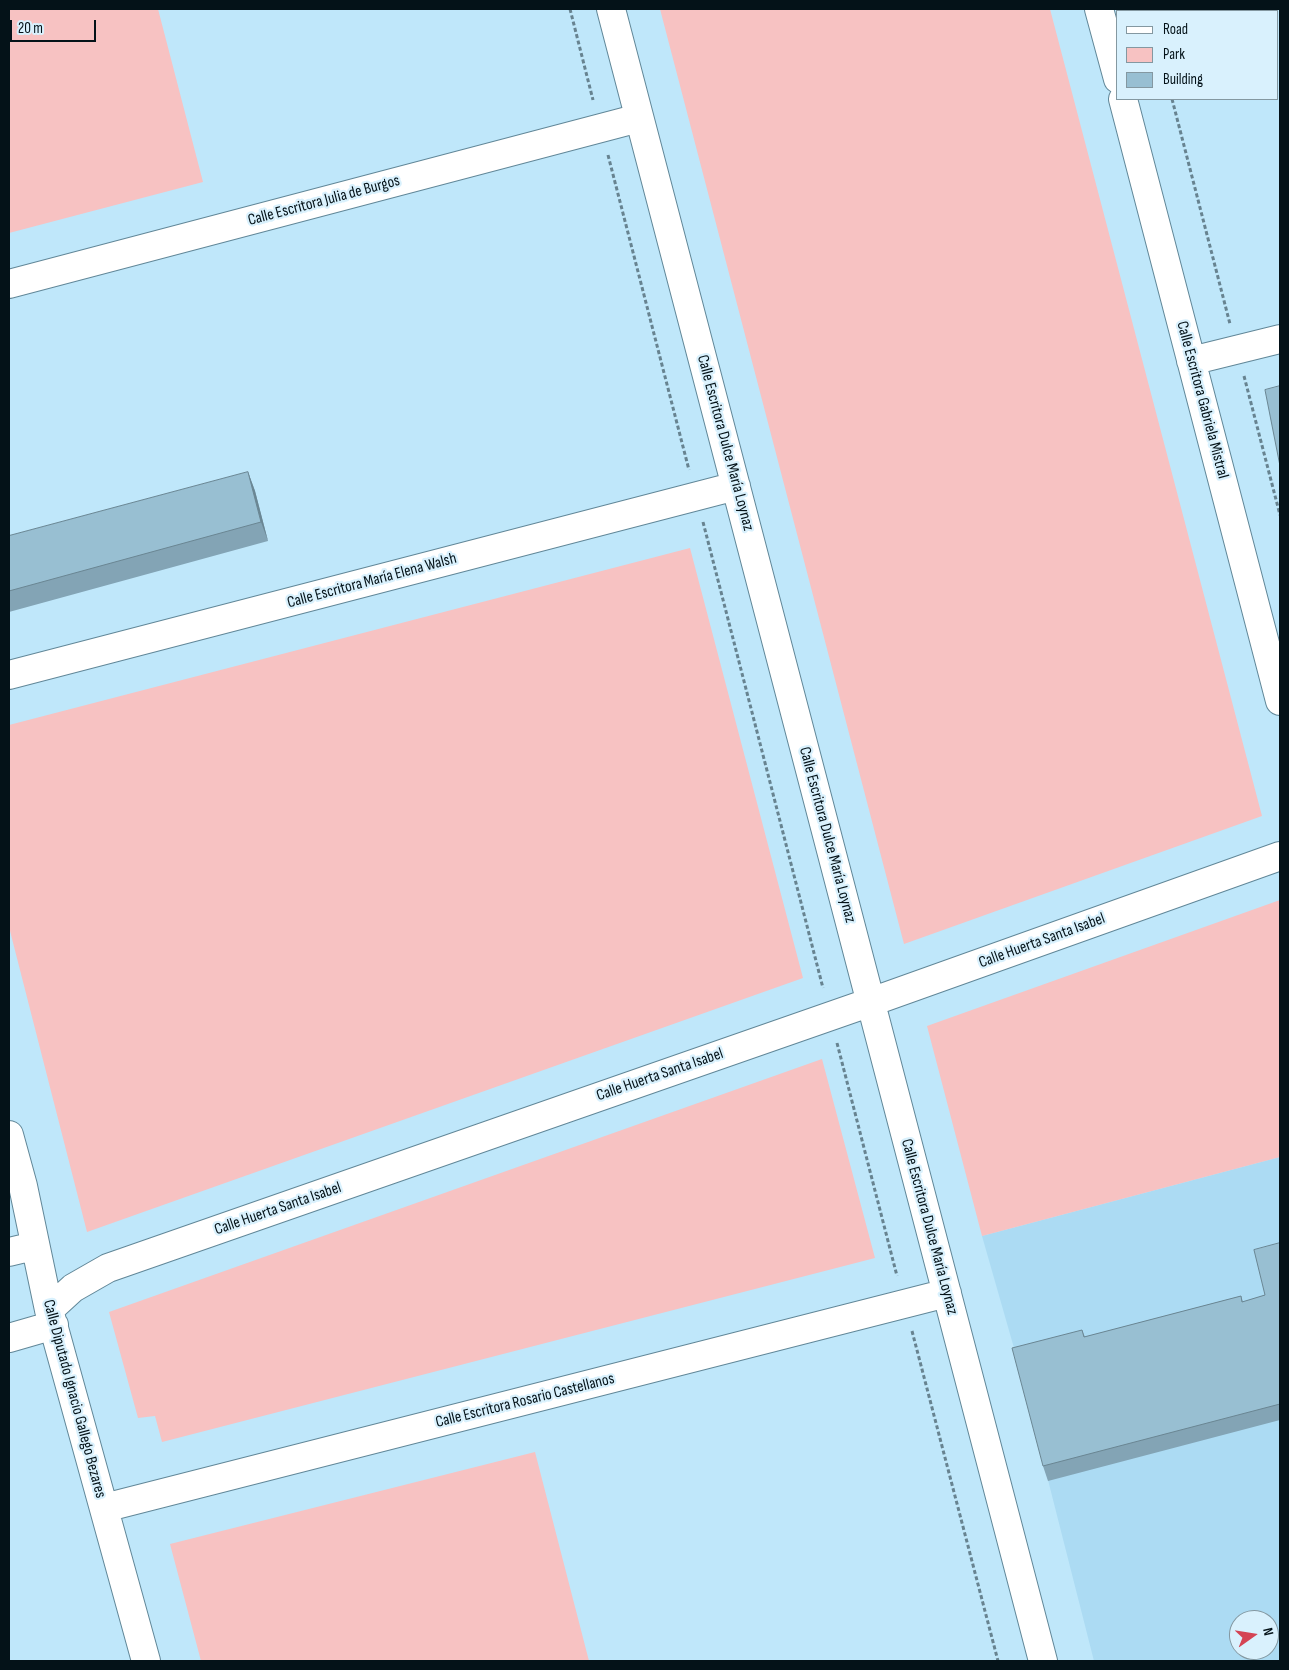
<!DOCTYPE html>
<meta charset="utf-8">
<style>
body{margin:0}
#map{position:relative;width:1289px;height:1670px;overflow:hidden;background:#bfe7fa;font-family:"Sofia Sans Condensed",sans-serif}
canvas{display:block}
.frame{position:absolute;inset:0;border:10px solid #041218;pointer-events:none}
.legend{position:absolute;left:1116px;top:10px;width:162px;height:90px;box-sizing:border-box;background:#d9f1fd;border:1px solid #8498a1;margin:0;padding:6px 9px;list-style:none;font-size:15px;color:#041218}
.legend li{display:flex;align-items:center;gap:10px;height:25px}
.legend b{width:25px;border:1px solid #8498a1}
.north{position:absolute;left:1229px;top:1610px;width:50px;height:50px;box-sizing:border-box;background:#d9f1fd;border:1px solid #8498a1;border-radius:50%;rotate:77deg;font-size:14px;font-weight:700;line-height:20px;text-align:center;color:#041218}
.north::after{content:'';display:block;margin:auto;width:18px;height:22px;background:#d44454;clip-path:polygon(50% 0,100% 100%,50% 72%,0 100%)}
.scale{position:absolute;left:10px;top:20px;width:86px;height:22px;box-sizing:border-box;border:2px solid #041218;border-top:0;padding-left:6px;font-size:15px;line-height:18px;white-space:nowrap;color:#041218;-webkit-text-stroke:4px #d9f1fd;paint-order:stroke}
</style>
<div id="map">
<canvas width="1289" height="1670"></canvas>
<div class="frame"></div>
<ul class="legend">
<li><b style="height:6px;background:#fff"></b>Road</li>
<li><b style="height:14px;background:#f7c2c2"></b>Park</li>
<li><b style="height:14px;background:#98bfd2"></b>Building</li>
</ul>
<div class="north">N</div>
<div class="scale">20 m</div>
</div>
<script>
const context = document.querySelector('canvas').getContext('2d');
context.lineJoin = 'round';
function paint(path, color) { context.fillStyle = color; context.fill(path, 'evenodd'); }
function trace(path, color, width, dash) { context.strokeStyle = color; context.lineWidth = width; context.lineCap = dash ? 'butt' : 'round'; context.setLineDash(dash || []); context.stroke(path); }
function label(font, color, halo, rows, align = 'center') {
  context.font = font + ' "Sofia Sans Condensed",sans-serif'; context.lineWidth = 4.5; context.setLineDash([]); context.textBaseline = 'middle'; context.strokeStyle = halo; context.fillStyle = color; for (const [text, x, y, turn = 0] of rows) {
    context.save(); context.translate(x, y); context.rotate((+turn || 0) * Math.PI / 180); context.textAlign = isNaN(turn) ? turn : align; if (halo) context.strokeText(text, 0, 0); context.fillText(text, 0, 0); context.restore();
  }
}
paint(new Path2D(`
 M 1280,1157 L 1280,1661 L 1094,1661 L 1018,1362 L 982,1236 ZM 1239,1620 L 1269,1620 L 1269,1650 L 1239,1650 Z`), '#acdbf3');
paint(new Path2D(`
 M 9,9 L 158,9 L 203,182 L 9,233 Z
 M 660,9 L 1050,9 L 1262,816 L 904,944 Z
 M 690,548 L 803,978 L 87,1232 L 9,927 L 9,725 Z
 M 1280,900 L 1280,1157 L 982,1236 L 927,1026 Z
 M 822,1059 L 875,1258 L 162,1442 L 155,1416 L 138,1418 L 109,1312 Z
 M 535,1452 L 589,1661 L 201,1661 L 170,1544 Z`), '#f7c2c2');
const minor = new Path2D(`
 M 611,9 L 1043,1661
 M 1099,9 L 1118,79
 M 1123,99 L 1280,701
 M 9,284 L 639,118
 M 1191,361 L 1280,339
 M 9,675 L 736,486
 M 9,1135 L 23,1186 L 49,1310 L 146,1661
 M 9,1252 L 34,1246
 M 49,1310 L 73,1288 L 108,1268 L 871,1002 L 1280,856
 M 9,1338 L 54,1325
 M 104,1508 L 947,1293`);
trace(minor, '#618798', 30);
trace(new Path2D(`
 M 570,9 L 593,100
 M 1148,9 L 1149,11
 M 1172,99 L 1230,324
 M 608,155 L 689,470
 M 1244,376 L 1280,515
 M 703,522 L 823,988
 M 837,1043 L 897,1276
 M 912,1331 L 998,1661`), '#678390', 3, [4, 2.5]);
trace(minor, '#fff', 28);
paint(new Path2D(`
 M 248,472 L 255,491 L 268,541 L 9,612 L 9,536 Z
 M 1280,1243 L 1280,1420 L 1048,1481 L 1043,1466 L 1082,1330 L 1085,1337 L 1241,1296 L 1243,1302 L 1265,1295 Z`), '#83a4b5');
paint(new Path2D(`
 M 248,472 L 255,491 L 268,541 L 261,522 Z`), '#6a8693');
const building = new Path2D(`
 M 1280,386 L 1280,466 L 1265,390 Z
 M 248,472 L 261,522 L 9,591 L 9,536 Z
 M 1280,1243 L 1280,1404 L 1043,1466 L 1012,1348 L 1082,1330 L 1084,1337 L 1241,1296 L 1242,1302 L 1265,1295 L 1254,1250 Z`);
paint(building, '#98bfd2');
trace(building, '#6a8693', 1);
label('16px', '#041218', '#d9f1fd', [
 ["Calle Escritora Julia de Burgos",324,201,-15],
 ["Calle Escritora Gabriela Mistral",1202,400,75],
 ["Calle Escritora Dulce María Loynaz",725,443,75],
 ["Calle Escritora María Elena Walsh",372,581,-15],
 ["Calle Escritora Dulce María Loynaz",827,835,75],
 ["Calle Huerta Santa Isabel",1042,941,-20],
 ["Calle Huerta Santa Isabel",660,1075,-19],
 ["Calle Huerta Santa Isabel",278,1209,-19],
 ["Calle Escritora Dulce María Loynaz",929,1227,75],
 ["Calle Diputado Ignacio Gallego Bezares",74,1399,75],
 ["Calle Escritora Rosario Castellanos",525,1401,-14]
]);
</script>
